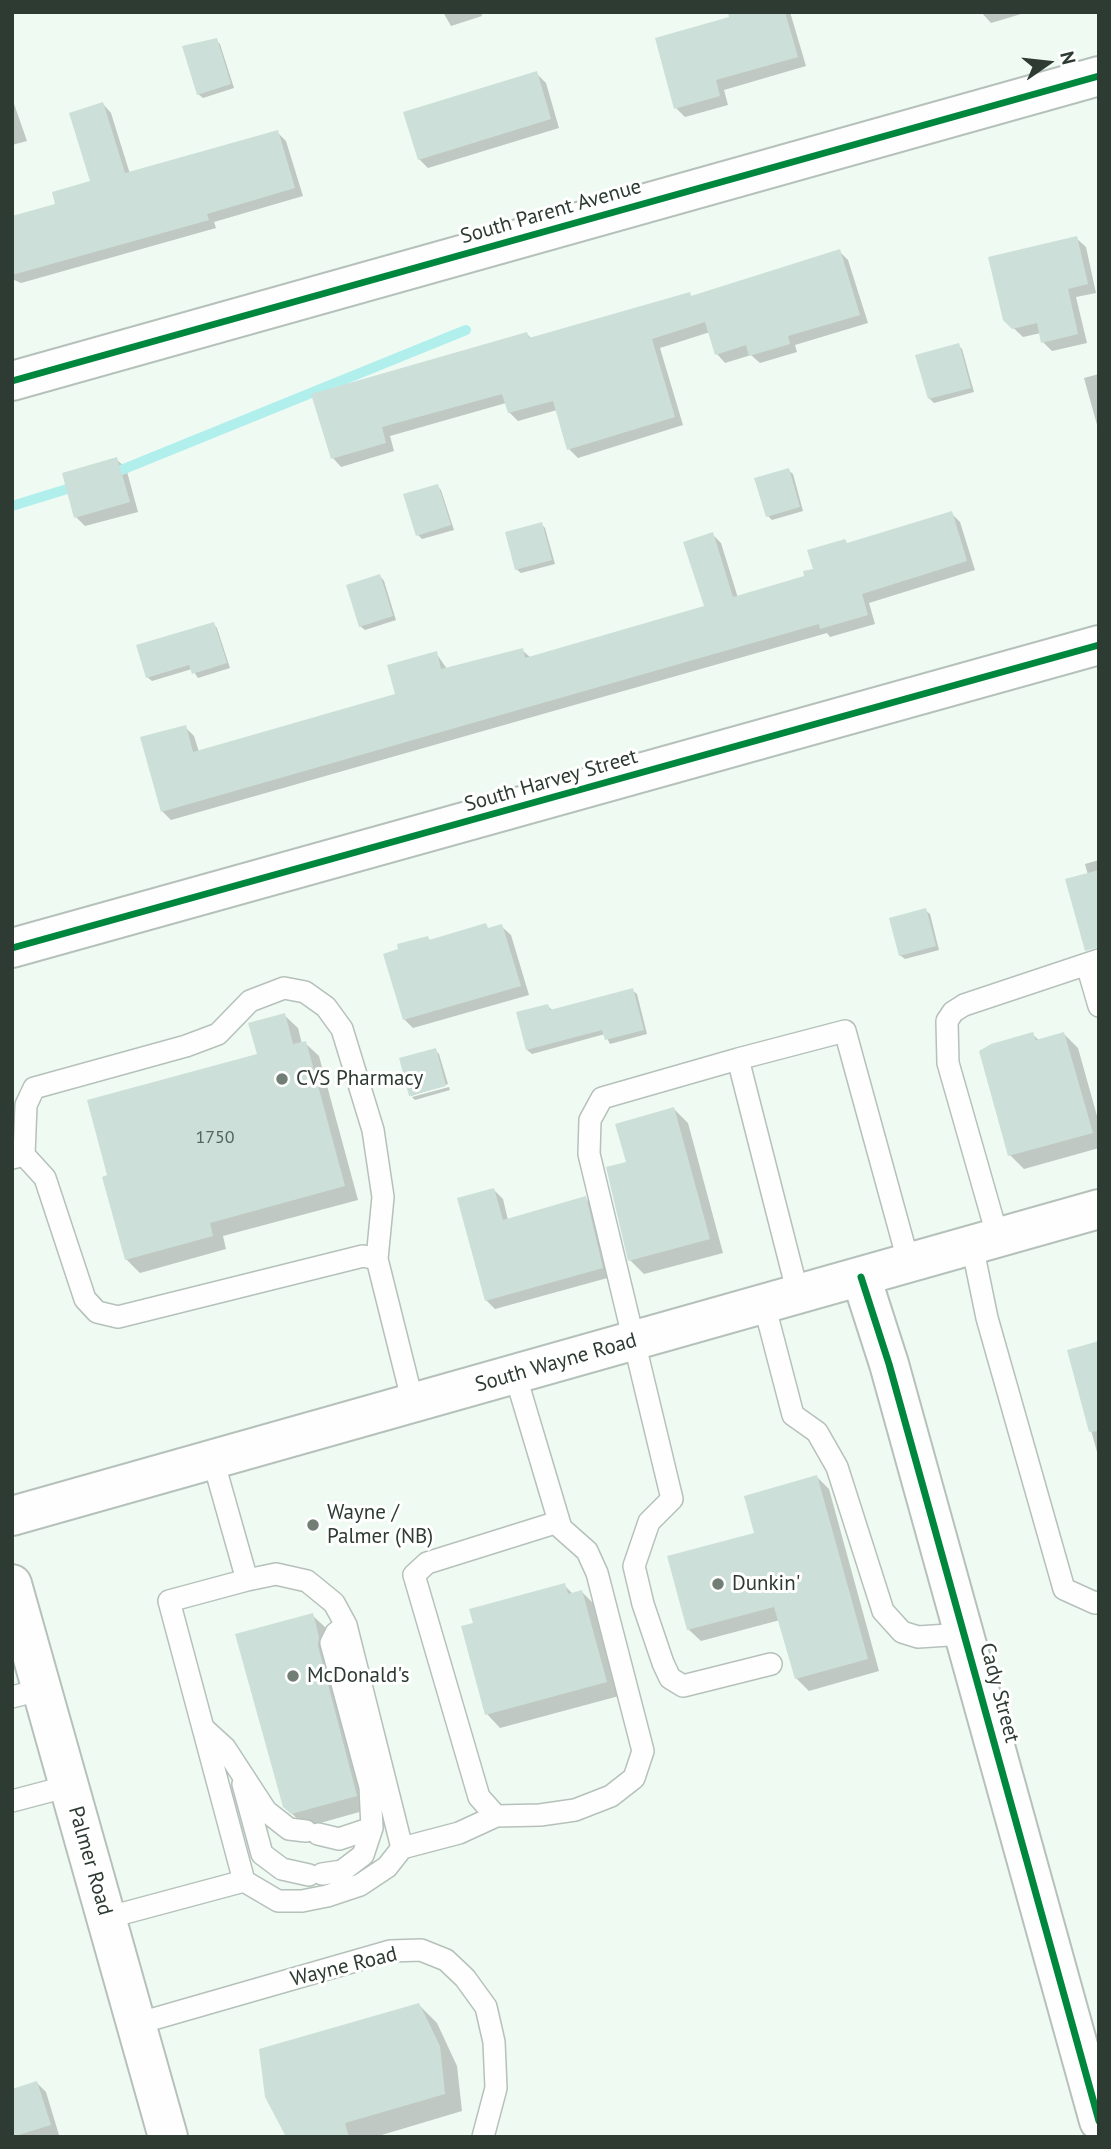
<!DOCTYPE html>
<style>
body{margin:0}
#map{position:relative;width:1111px;height:2149px;overflow:hidden;background:#effaf3;font-family:"PT Sans",sans-serif}
canvas{display:block}
.frame{position:absolute;inset:0;border:14px solid #2d3b33;pointer-events:none}
.north{position:absolute;left:1013px;top:28px;width:70px;height:70px;-webkit-text-stroke:5px #fff;paint-order:stroke;rotate:76deg;font-size:19px;font-weight:700;line-height:28px;text-align:center;color:#2d3b33}
.north::after{content:'';display:block;margin:auto;width:24px;height:32px;background:#2d3b33;clip-path:polygon(50% 0,100% 100%,50% 72%,0 100%)}
</style>
<div id="map">
<canvas width="1111" height="2149"></canvas>
<div class="frame"></div>
<div class="north">N</div>
</div>
<script>
const context = document.querySelector('canvas').getContext('2d');
context.lineJoin = 'round';
function paint(path, color) {
  context.fillStyle = color;
  context.fill(path, 'evenodd');
}
function shape(rows) {
  const path = new Path2D();
  for (const r of rows) {
    path.moveTo(r[0], r[1]);
    for (let i = 2; i < r.length; i += 2) path.lineTo(r[i], r[i + 1]);
  }
  return path;
}
function stroke(path, color, width, dash) {
  context.strokeStyle = color;
  context.lineWidth = width;
  context.lineCap = dash ? 'butt' : 'round';
  context.setLineDash(dash || []);
  context.stroke(path);
}
function label(font, color, halo, rows, align = 'center') {
  context.font = font + ' "PT Sans",sans-serif';
  context.lineWidth = 6;
  context.setLineDash([]);
  context.textBaseline = 'middle';
  context.strokeStyle = halo;
  context.fillStyle = color;
  for (const [text, x, y, turn = 0] of rows) {
    context.save();
    context.translate(x, y);
    context.rotate((+turn || 0) * Math.PI / 180);
    context.textAlign = isNaN(turn) ? turn : align;
    if (halo) context.strokeText(text, 0, 0);
    context.fillText(text, 0, 0);
    context.restore();
  }
}
paint(shape([
 [443,12,481,12,482,16,451,26],
 [730,12,790,12,806,66,724,90,728,105,685,117,676,108,731,18],
 [981,12,1028,12,991,23],
 [216,40,220,44,234,88,203,98,198,94],
 [536,73,546,83,559,128,428,168,419,159],
 [12,98,27,141,12,145],
 [103,104,111,113,130,174,277,132,286,141,303,196,214,222,216,228,21,283,12,279,12,218,57,205,92,182],
 [1076,238,1086,247,1096,293,1076,297,1087,343,1052,351,1043,342,1041,333,1023,337,1004,319],
 [839,251,848,260,868,323,795,345,797,352,760,363,751,355,725,363,717,354,710,332,660,348,683,425,578,458,569,449,557,410,518,421,509,412,506,403,390,436,394,451,341,467,333,458,527,334,532,339,689,294,693,297],
 [958,345,962,349,974,392,934,403,929,398],
 [1099,374,1099,432,1084,378],
 [116,459,126,468,138,512,85,526,76,517],
 [788,470,793,474,803,511,772,520,768,516],
 [437,486,441,490,454,530,422,539,418,535],
 [951,513,960,522,975,570,869,603,875,624,830,637,827,633,171,820,162,811,185,727,194,736,199,752,397,695,436,653,447,669,522,650,531,658,706,607,712,534,721,543,738,598,807,577,845,541,849,545],
 [541,524,545,528,555,564,521,573,516,569],
 [380,576,384,581,396,620,365,630,360,626],
 [213,624,217,628,230,668,198,678,192,669,152,681,147,677],
 [1099,860,1099,916,1085,864],
 [925,910,930,914,939,950,905,959,900,955],
 [485,925,489,929,501,926,511,935,529,995,413,1028,404,1019,400,950,428,938,431,941],
 [632,990,637,994,647,1034,610,1044,605,1034,532,1054,527,1050,548,1006,552,1010],
 [284,1015,298,1028,302,1044,305,1043,319,1056,358,1200,223,1236,226,1249,140,1273,126,1259],
 [1032,1034,1040,1041,1064,1034,1078,1048,1099,1123,1099,1148,1024,1169,1010,1155],
 [435,1050,439,1054,448,1084,411,1096,401,1060],
 [449,1087,450,1090,415,1100,412,1097],
 [674,1109,688,1123,723,1253,644,1274,630,1260],
 [494,1190,503,1199,508,1220,585,1198,594,1207,611,1277,495,1309,486,1300],
 [1099,1343,1099,1459,1069,1351],
 [817,1477,829,1489,879,1671,809,1691,796,1678,780,1620,701,1641,688,1629,756,1535],
 [564,1585,573,1594,582,1592,595,1605,619,1696,500,1728,487,1714],
 [312,1615,326,1628,370,1809,306,1827,284,1806],
 [419,2005,437,2023,457,2066,462,2111,375,2137,287,2137],
 [37,2083,46,2092,59,2135,12,2137]
]), '#0003');
stroke(shape([
 [109,475,466,330],
 [12,506,80,485]
]), '#b1efed', 10);
paint(shape([
 [728,12,785,12,798,57,716,80,720,96,674,109,655,38,729,17],
 [217,38,231,84,197,95,182,46],
 [537,71,551,119,418,160,403,112],
 [103,102,125,173,278,130,295,188,207,214,209,220,12,275,12,216,55,204,52,192,90,181,69,113],
 [1077,236,1088,284,1068,289,1078,334,1041,343,1037,323,1012,329,1003,320,988,257],
 [840,249,860,315,788,336,790,344,749,356,746,345,715,355,705,322,652,339,675,417,567,450,553,401,508,413,502,394,382,427,386,443,331,459,311,394,527,332,529,338,690,292,691,296],
 [959,343,971,388,928,399,915,355],
 [117,457,130,502,74,518,62,473],
 [789,468,800,507,766,517,754,478],
 [438,484,451,525,416,536,403,494],
 [952,511,967,561,862,594,868,615,820,629,819,624,161,812,140,737,186,725,193,752,395,694,387,665,437,651,441,669,523,648,525,658,704,606,683,542,713,532,733,597,804,576,803,571,813,569,807,550,845,539,847,543],
 [542,522,552,560,515,570,505,532],
 [380,574,393,616,359,627,346,585],
 [214,622,227,663,192,674,189,665,146,678,136,645],
 [1099,870,1099,947,1085,951,1065,879],
 [926,908,936,946,899,956,889,918],
 [486,923,488,928,502,924,521,986,403,1020,383,954,398,949,397,944,428,936,429,940],
 [633,988,644,1030,605,1040,602,1030,526,1050,516,1012,548,1004,550,1010],
 [285,1013,293,1044,306,1041,345,1186,210,1223,213,1236,125,1260,102,1177,107,1175,87,1100,257,1054,248,1023],
 [1033,1032,1036,1040,1064,1032,1093,1133,1008,1156,979,1051,991,1044],
 [436,1048,446,1086,409,1096,399,1058],
 [674,1107,710,1239,628,1261,606,1167,626,1162,615,1124],
 [494,1188,503,1220,586,1196,603,1268,485,1301,457,1198],
 [1099,1341,1099,1431,1089,1432,1067,1350],
 [817,1475,868,1659,795,1679,774,1607,687,1630,667,1556,754,1533,744,1496],
 [565,1583,568,1594,582,1590,607,1682,485,1715,461,1626,473,1623,469,1609],
 [313,1613,319,1637,318,1646,357,1796,291,1814,283,1807,235,1634],
 [419,2003,440,2046,445,2094,345,2123,349,2137,286,2137,265,2097,259,2049],
 [37,2081,51,2125,12,2137,12,2089]
]), '#cce0d9');
const service = shape([
 [1087,965,1099,1006],
 [738,1059,602,1098,590,1120,589,1154,672,1499,649,1522,634,1566,643,1604,663,1663,670,1678,683,1686,771,1664],
 [24,1155,26,1105,34,1088,186,1046,218,1034,250,1001,284,988,305,992,326,1007,342,1029,373,1130,383,1197,377,1259],
 [12,1158,24,1155,45,1178,85,1299,97,1312,118,1317,363,1256,377,1259,413,1403],
 [998,1238,948,1063,947,1021,953,1012,964,1005,1099,960],
 [972,1245,987,1318,1064,1589,1095,1603,1099,1602],
 [798,1294,738,1059,845,1031,909,1264],
 [764,1304,793,1415,817,1432,837,1467,883,1611,902,1632,918,1637,964,1634],
 [515,1374,561,1528,587,1551,597,1573,643,1751,634,1778,611,1796,575,1810,540,1815,496,1816,479,1797,414,1575,427,1563,558,1522],
 [213,1460,247,1580,276,1574,307,1581,334,1603,346,1625,402,1848],
 [12,1697,42,1689],
 [203,1728,225,1748,266,1811,289,1829,306,1831],
 [243,1784,262,1854,282,1869,309,1875],
 [12,1801,69,1786],
 [318,1834,339,1839,372,1828,370,1787,331,1643,336,1633,346,1625],
 [322,1874,342,1871,363,1855,372,1828],
 [244,1881,169,1601,247,1580],
 [106,1918,244,1881,278,1901,302,1901,327,1896,360,1885,387,1867,402,1848,459,1833,496,1816],
 [136,2024,390,1951,421,1950,446,1960,465,1978,486,2007,494,2042,496,2088,483,2137]
]);
const minor = shape([
 [12,381,1099,76],
 [12,948,1099,645],
 [861,1277,889,1364,1099,2121]
]);
const tertiary = shape([
 [12,1584,168,2137]
]);
const secondary = shape([
 [12,1516,1099,1209]
]);
stroke(service, '#b5c1ba', 24);
stroke(minor, '#b5c1ba', 42);
stroke(tertiary, '#b5c1ba', 42);
stroke(secondary, '#b5c1ba', 42);
stroke(service, '#fdfefd', 21);
stroke(minor, '#fdfefd', 38);
stroke(tertiary, '#fdfefd', 38);
stroke(secondary, '#fdfefd', 38);
stroke(shape([
 [12,381,1099,76],
 [12,948,1099,645],
 [861,1277,889,1364,1099,2121]
]), '#00873e', 7);
for (const [x, y, r, color] of [
 [282,1079,7,"#717e76"],
 [313,1525,7,"#717e76"],
 [718,1584,7,"#717e76"],
 [293,1676,7,"#717e76"]
]) {
  const dot = new Path2D();
  dot.arc(x, y, r, 0, 2 * Math.PI);
  context.fillStyle = color;
  context.fill(dot);
  stroke(dot, '#fff', 2.5);
}
label('18px', '#55645c', null, [
 ["1750",215,1138]
]);
label('21px', '#2d3b33', '#fff', [
 ["South Parent Avenue",551,212,-16],
 ["South Harvey Street",551,781,-16],
 ["South Wayne Road",556,1363,-16],
 ["Cady Street",999,1693,75],
 ["Palmer Road",90,1861,74],
 ["Wayne Road",344,1967,-14]
]);
label('21px', '#2d3b33', '#fff', [
 ["CVS Pharmacy",296,1079],
 ["Wayne /",327,1513],
 ["Palmer (NB)",327,1537],
 ["Dunkin'",732,1584],
 ["McDonald's",307,1676]
], 'left');
</script>
